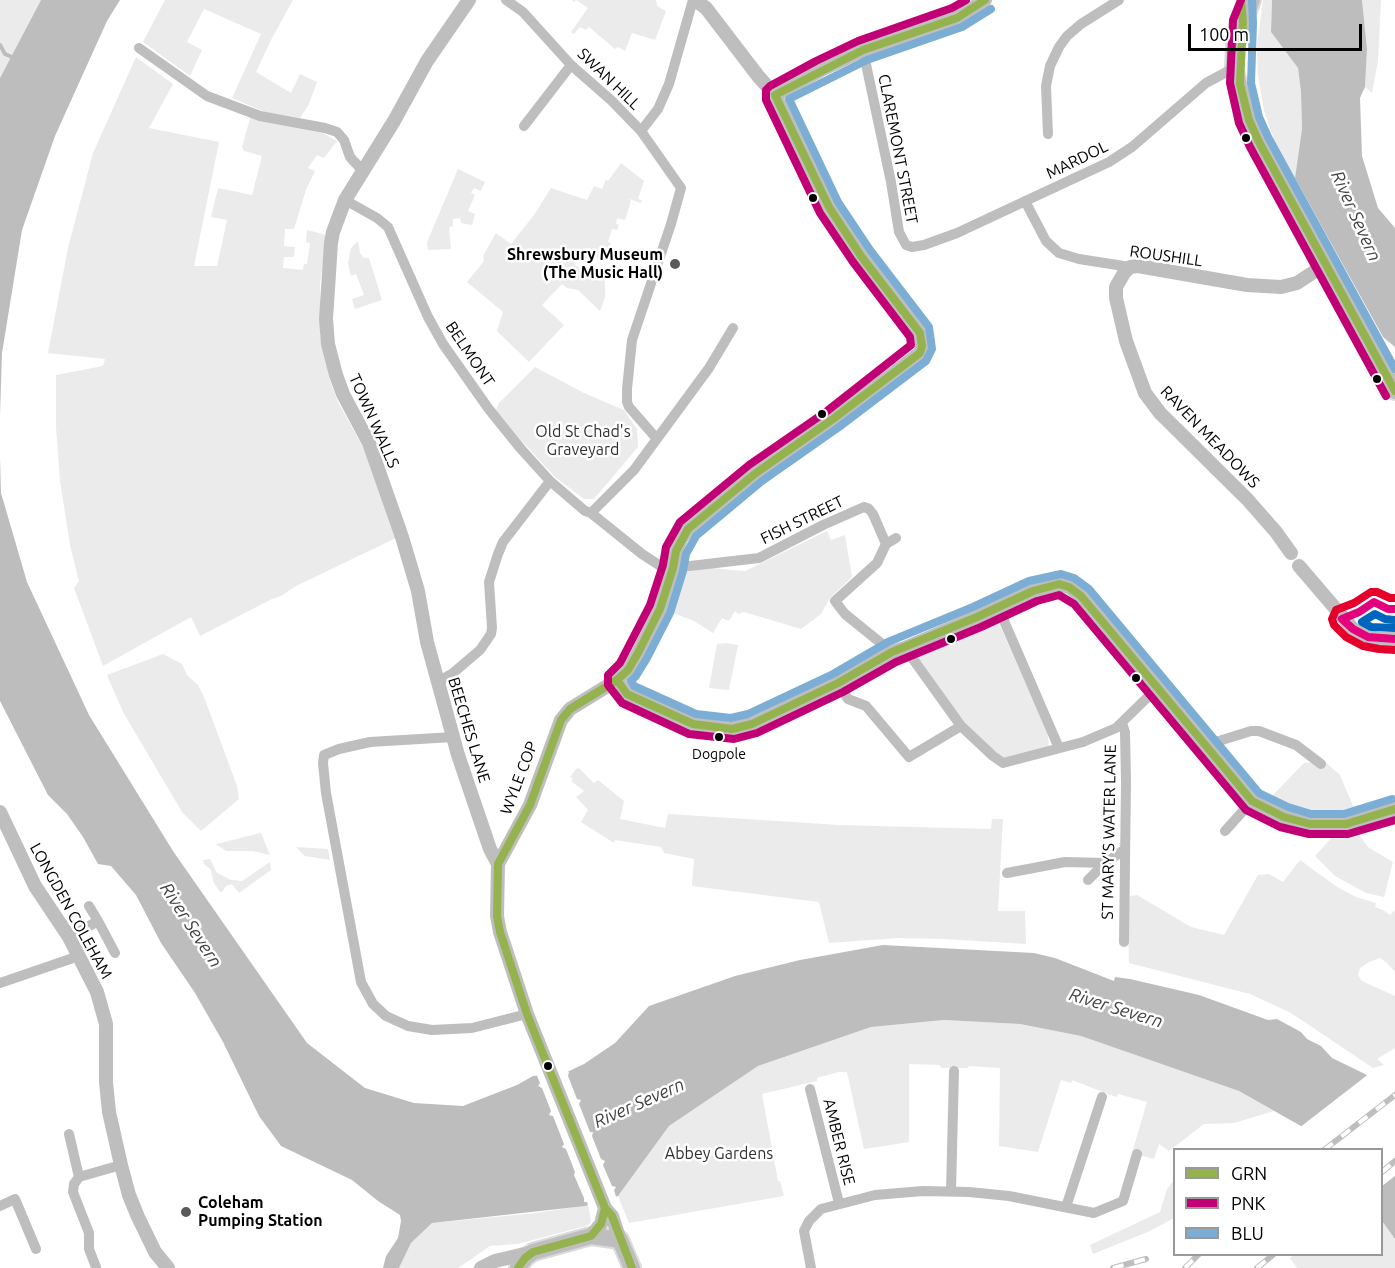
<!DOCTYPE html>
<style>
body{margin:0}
#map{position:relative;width:1395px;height:1268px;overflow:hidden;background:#fff;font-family:Ubuntu,sans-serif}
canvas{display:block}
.legend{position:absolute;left:1173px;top:1148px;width:210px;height:108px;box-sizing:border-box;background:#fff;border:2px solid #999;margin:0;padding:8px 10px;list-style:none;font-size:18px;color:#000}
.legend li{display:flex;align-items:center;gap:12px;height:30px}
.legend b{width:30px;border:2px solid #999}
.scale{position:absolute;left:1188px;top:24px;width:174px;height:27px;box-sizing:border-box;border:3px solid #000;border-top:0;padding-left:8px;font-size:18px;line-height:21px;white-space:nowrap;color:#000;-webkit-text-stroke:4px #fff;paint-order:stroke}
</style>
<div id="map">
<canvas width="1395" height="1268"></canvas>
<ul class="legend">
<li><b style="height:8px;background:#94b34f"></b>GRN</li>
<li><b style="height:8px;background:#c10076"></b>PNK</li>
<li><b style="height:8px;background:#7cadd5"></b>BLU</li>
</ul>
<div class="scale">100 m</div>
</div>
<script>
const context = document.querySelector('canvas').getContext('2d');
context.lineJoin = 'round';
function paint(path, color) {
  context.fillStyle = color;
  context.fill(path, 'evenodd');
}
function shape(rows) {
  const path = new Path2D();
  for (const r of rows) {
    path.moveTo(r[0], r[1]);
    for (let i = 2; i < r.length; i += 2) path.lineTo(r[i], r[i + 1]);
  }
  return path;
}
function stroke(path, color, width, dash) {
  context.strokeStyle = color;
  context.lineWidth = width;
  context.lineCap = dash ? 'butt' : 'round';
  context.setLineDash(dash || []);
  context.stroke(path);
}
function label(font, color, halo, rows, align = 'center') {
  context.font = font + ' Ubuntu,sans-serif';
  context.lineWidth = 5;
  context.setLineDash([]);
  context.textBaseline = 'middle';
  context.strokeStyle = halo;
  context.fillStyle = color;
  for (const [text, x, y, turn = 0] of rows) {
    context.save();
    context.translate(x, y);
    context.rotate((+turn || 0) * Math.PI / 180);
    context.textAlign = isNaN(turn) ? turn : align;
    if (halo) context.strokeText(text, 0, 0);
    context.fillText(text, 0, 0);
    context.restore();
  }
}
paint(shape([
 [0,0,41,0,0,78],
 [165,0,293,0,272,38,256,72,291,93,300,74,317,82,309,104,300,118,265,112,232,98,261,34,204,9,187,42,202,50,190,76,143,42],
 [572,0,656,0,657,6,666,11,655,40,632,33,625,51,618,47,615,49,589,27,586,30,580,27,574,34,571,32,588,8,576,0,574,2],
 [1263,0,1272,0,1271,32,1298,68,1301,92,1302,129,1295,178,1275,142,1264,111,1258,75,1257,45],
 [1362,0,1381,0,1378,61,1372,93,1365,87,1367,49],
 [136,57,173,84,149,128,219,142,194,266,217,266,227,220,211,217,218,188,252,195,262,156,244,151,242,147,251,115,323,133,337,141,324,158,317,155,308,168,315,171,306,190,294,229,285,229,284,246,295,247,294,257,284,257,283,268,303,270,304,264,307,264,310,243,306,242,307,230,327,235,320,283,320,335,330,381,338,402,365,451,396,538,296,586,281,596,272,599,200,636,191,617,103,666,74,588,79,581,70,545,60,481,56,427,56,375,103,366,105,359,48,353,68,248,93,153],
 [621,163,644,181,638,199,642,200,641,203,629,199,631,201,625,220,617,218,616,224,619,225,617,230,612,229,608,242,611,243,609,248,604,247,601,254,604,256,603,260,581,251,575,265,605,281,605,297,601,309,600,311,578,290,567,288,562,284,542,305,564,325,529,362,497,331,503,312,467,282,484,261,483,256,496,233,511,244,534,215,551,188,587,200,594,186,602,189,606,180,608,181],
 [458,169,485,182,481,191,474,188,471,193,475,195,468,211,475,214,472,225,461,223,460,218,453,219,453,226,449,227,451,249,428,250,427,242],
 [358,241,360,253,364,258,369,258,382,300,355,309,352,299,364,295,356,274,351,276,348,263,351,248],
 [535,367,584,393,624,410,637,429,638,447,594,499,584,499,555,477,519,438,496,410,499,403],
 [827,531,831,540,845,535,852,577,830,598,821,614,801,629,744,612,738,614,735,611,729,621,722,618,713,633,694,621,668,611,680,573,711,568,745,571],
 [997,619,1048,734,1049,751,1003,761,951,710,915,653],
 [726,643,738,645,729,690,709,688,717,644],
 [163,654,182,664,187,675,198,685,204,697,237,786,239,799,201,831,182,812,123,712,107,675],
 [1324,761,1340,775,1353,806,1361,805,1369,801,1375,806,1345,813,1325,814,1294,808,1272,796,1304,763],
 [579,768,594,783,598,780,624,801,620,819,665,828,668,814,839,825,991,829,992,819,1003,819,998,911,1025,911,1026,944,944,939,898,938,829,943,819,902,692,886,694,859,664,853,661,847,615,840,614,843,581,822,588,810,576,797,584,791,571,781,573,779,570,777,576,769],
 [1356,831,1368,847,1393,862,1384,897,1366,893,1335,876,1315,856,1334,835],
 [261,833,270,855,253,851,226,851,216,844],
 [296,847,328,849,330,860,305,856],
 [210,859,217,873,231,880,242,881,270,862,271,870,239,893,232,884,226,886,222,892,219,891,213,881,211,870,204,864,203,860],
 [1300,860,1337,887,1356,897,1376,903,1375,907,1383,910,1390,915,1395,910,1395,972,1386,962,1380,958,1369,962,1360,968,1358,975,1362,981,1395,996,1395,1048,1377,1059,1384,1065,1373,1068,1291,1013,1250,994,1129,963,1127,897,1137,895,1191,927,1224,935,1258,875,1269,874,1283,882],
 [944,1020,1020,1024,1081,1036,1239,1091,1274,1111,1234,1123,1204,1124,1169,1151,1159,1144,1154,1159,1132,1153,1147,1102,1118,1094,1116,1097,1072,1080,1071,1083,1061,1080,1038,1152,999,1146,1000,1068,969,1066,968,1068,941,1068,940,1065,909,1064,909,1142,864,1149,847,1072,838,1072,817,1078,817,1081,762,1094,778,1181,780,1181,784,1196,629,1223,618,1196,669,1126,758,1066,871,1027],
 [1174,1180,1174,1218,1150,1231,1093,1254,1090,1245,1160,1212,1167,1189],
 [588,1205,591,1220,590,1224,586,1226,518,1244,490,1246,458,1268,399,1268,411,1243,432,1223,536,1213],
 [1382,1221,1395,1239,1395,1268,1297,1268,1290,1258,1295,1254,1382,1254]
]), '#ebebeb');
paint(shape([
 [41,0,120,0,107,21,55,136,22,230,2,353,0,416,0,78],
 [1272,0,1362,0,1367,49,1365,87,1360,98,1362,156,1378,208,1395,228,1395,347,1383,337,1295,178,1302,129,1301,92,1298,68,1271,32],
 [0,458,1,493,27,582,89,715,173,851,307,1043,365,1088,414,1103,463,1106,517,1085,533,1076,567,1072,584,1064,615,1043,649,1006,735,976,800,960,883,945,1034,953,1055,958,1114,981,1115,977,1130,979,1199,995,1268,1020,1277,1019,1301,1032,1307,1039,1321,1046,1332,1058,1365,1074,1395,1099,1395,1239,1382,1221,1382,1150,1315,1134,1239,1091,1081,1036,1020,1024,944,1020,871,1027,758,1066,669,1126,618,1196,585,1206,432,1223,411,1243,399,1268,383,1268,386,1256,398,1238,401,1221,400,1215,378,1201,352,1180,281,1146,259,1116,223,1042,195,993,161,943,136,895,111,866,98,864,83,837,67,814,48,795,0,701]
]), '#bdbdbd');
paint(shape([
 [565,1070,569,1072,568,1076,577,1099,581,1100,579,1104,590,1132,593,1132,592,1136,601,1159,605,1161,603,1165,612,1186,616,1187,614,1190,617,1200,589,1208,587,1202,584,1202,584,1198,574,1175,575,1172,566,1149,562,1147,564,1144,553,1116,549,1115,551,1111,542,1088,538,1086,540,1083,536,1073],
 [1370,1073,1395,1095,1395,1176,1382,1186,1382,1150,1324,1150,1313,1136,1299,1128]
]), '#fff');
stroke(shape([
 [0,45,5,54,14,58]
]), '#bdbdbd', 4);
const primary = shape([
 [1252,0,1235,45,1234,68,1249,120,1259,142,1395,391],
 [518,1268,525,1258,533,1252,591,1236,620,1240,632,1268]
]);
stroke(primary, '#dbdbdb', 20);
stroke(shape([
 [506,0,523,12,571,65,612,101,641,131,681,188,671,224,632,340,627,389,627,402,629,407,657,439],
 [139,48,207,96,260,116,325,128,337,132,344,140,350,157,362,170],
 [863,50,891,182,899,232,906,245,912,247,924,245,957,233,1109,162,1132,147,1206,83,1234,68],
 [524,126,571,65],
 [641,131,658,109,669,84,693,0],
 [1048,134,1046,86,1050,66,1059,47,1067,36,1081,24,1119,0],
 [345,200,377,218,388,227,428,317,443,344,488,408,521,449,550,481,585,511,591,513,642,554,662,567,672,570],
 [1025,201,1046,241,1059,253,1079,259,1130,267],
 [591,513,634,470,709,368,733,328],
 [673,568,759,558,823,525,864,507,869,509,873,514,886,544],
 [998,607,1059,748],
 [905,648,961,726,993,756,1003,763,1083,742,1116,728,1157,688],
 [892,652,845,614,835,601,877,563,886,544,896,538],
 [438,682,453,673,480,650,491,634,492,628,489,582,498,554,503,542,550,481],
 [838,683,848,699,866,706,909,757,961,726],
 [1122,723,1125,732,1126,782,1124,942],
 [453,737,370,742,339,749,324,755,323,763,326,793,361,982,373,1004,386,1016,408,1026,432,1030,472,1028,527,1014],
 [1206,745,1251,731,1259,731,1296,745,1321,764],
 [1225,831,1252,801],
 [1007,873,1065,862,1105,863],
 [1088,880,1105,863,1124,850],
 [89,906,98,921],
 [69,937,98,921,115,953],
 [0,983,79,956],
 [810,1089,839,1203],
 [69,1134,79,1177],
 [951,1191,954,1071],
 [0,1206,15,1199,36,1249],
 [1066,1207,1102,1097],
 [96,1267,89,1249,89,1233,73,1192,74,1184,79,1177,121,1165],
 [811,1268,804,1231,809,1221,821,1209,875,1195,923,1191,969,1192,1009,1196,1094,1213,1123,1201,1137,1154]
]), '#bebebe', 10);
stroke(shape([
 [469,0,427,61,394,121,345,200,333,232,331,243,326,319,328,344,336,375,343,394,369,443,402,537,418,591,427,642,458,755,490,849,498,864],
 [775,95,821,70,863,50,957,18,985,0],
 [1291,553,1276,532,1247,499,1160,413,1145,393,1126,341,1116,298,1116,287,1124,273,1130,267,1138,266,1247,285,1281,287,1297,283,1326,264],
 [1299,566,1353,629,1368,637,1380,639,1395,639],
 [617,680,627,694,693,724,732,729,752,724,838,683,892,652,905,648,977,617,1033,591,1059,584,1069,587,1081,596,1252,801,1284,817,1310,824,1346,824,1395,809],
 [0,812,35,886,69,937,97,992,106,1024,106,1082,109,1112,121,1165,129,1195,138,1217,155,1252,168,1268],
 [591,1236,601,1224,605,1208],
 [620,1240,612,1216,605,1208,527,1014,500,932,497,916,498,864,530,805,561,720,570,709,617,680,628,670,638,653,660,609,673,568,676,551,681,539,688,529,756,473,833,419,920,353,922,346,920,333,861,256,829,207,775,95,758,76,706,8,695,0],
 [481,1268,495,1261,533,1252]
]), '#bebebe', 14);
stroke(primary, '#bebebe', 16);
const rail = shape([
 [1324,1150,1395,1095],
 [1382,1172,1395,1161],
 [1113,1268,1146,1259],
 [1185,1268,1199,1254],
 [1257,1268,1274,1254]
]);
stroke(rail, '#bebebe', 6);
stroke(rail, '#fff', 4, [11]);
stroke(shape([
 [1241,0,1243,22,1240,84,1249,120,1259,142,1395,391],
 [617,680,627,694,693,724,732,729,752,724,838,683,892,652,977,617,1033,591,1059,584,1069,587,1081,596,1252,801,1284,817,1310,824,1346,824,1395,809],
 [518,1268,525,1258,533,1252,591,1236,601,1224,605,1208],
 [632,1268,612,1216,605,1208,527,1014,500,932,497,916,498,864,530,805,561,720,570,709,617,680,628,670,638,653,660,609,673,568,676,551,688,529,756,473,833,419,920,353,922,346,920,333,861,256,829,207,775,95,863,50,957,18,985,0]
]), '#94b34f', 8);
stroke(shape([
 [966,0,952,8,858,41,816,61,770,86,766,90,766,100,820,213,853,262,910,337,911,345,827,411,749,465,680,522,666,547,663,565,650,605,620,663,608,675,608,685,622,703,689,734,734,739,757,733,843,692,896,662,981,627,1037,601,1059,595,1074,604,1246,810,1280,827,1309,834,1348,834,1395,820],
 [1241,0,1233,20,1230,83,1239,123,1250,147,1386,396]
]), '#c10076', 8);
stroke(shape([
 [1252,0,1253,23,1251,83,1259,117,1268,137,1395,369],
 [991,9,962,27,867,60,789,99,838,202,870,250,929,327,932,349,926,361,839,427,762,481,696,536,686,554,683,571,670,613,647,658,636,676,631,681,634,686,696,714,731,718,748,714,833,674,888,642,973,607,1029,581,1061,574,1074,578,1089,589,1259,793,1288,807,1311,814,1344,814,1392,799]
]), '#7cadd5', 8);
stroke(shape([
 [1395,609,1388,609,1374,602,1359,612,1342,619,1353,629,1368,637,1395,639]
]), '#e5007d', 8);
stroke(shape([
 [1395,598,1390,598,1377,592,1371,592,1354,603,1336,610,1332,619,1334,625,1346,637,1363,646,1379,649,1395,650]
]), '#e4002b', 8);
stroke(shape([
 [1395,620,1385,619,1375,614,1362,622,1371,627,1395,628]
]), '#0065bd', 8);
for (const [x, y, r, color] of [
 [1246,138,5,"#000"],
 [813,198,5,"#000"],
 [675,264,6,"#595959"],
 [1377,379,5,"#000"],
 [822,414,5,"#000"],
 [951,639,5,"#000"],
 [1136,678,5,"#000"],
 [719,737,5,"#000"],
 [548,1066,5,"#000"],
 [186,1212,6,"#595959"]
]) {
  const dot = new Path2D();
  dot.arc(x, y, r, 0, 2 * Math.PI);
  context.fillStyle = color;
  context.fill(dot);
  stroke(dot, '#fff', 2);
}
label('14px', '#000', '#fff', [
 ["Dogpole",719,754]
]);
label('16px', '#000', '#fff', [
 ["SWAN HILL",609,79,44],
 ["CLAREMONT STREET",898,149,79],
 ["MARDOL",1077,160,-26],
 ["ROUSHILL",1166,256,8],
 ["BELMONT",470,354,56],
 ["TOWN WALLS",374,421,66],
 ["RAVEN MEADOWS",1210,437,46],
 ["FISH STREET",802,520,-26],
 ["BEECHES LANE",469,730,73],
 ["WYLE COP",519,778,-69],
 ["ST MARY'S WATER LANE",1109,832,-89],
 ["LONGDEN COLEHAM",71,911,61],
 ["AMBER RISE",839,1142,76]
]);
label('bold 16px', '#000', '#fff', [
 ["Shrewsbury Museum",663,255],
 ["(The Music Hall)",663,273],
 ["Coleham",198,1203,"left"],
 ["Pumping Station",198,1221,"left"]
], 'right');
label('16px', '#313131', '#fff', [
 ["Old St Chad's",583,432],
 ["Graveyard",583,450],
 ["Abbey Gardens",719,1154]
]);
label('italic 18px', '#424242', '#fff', [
 ["River Severn",1356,216,66],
 ["River Severn",191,925,57],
 ["River Severn",1116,1008,17],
 ["River Severn",639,1103,-24]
]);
</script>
